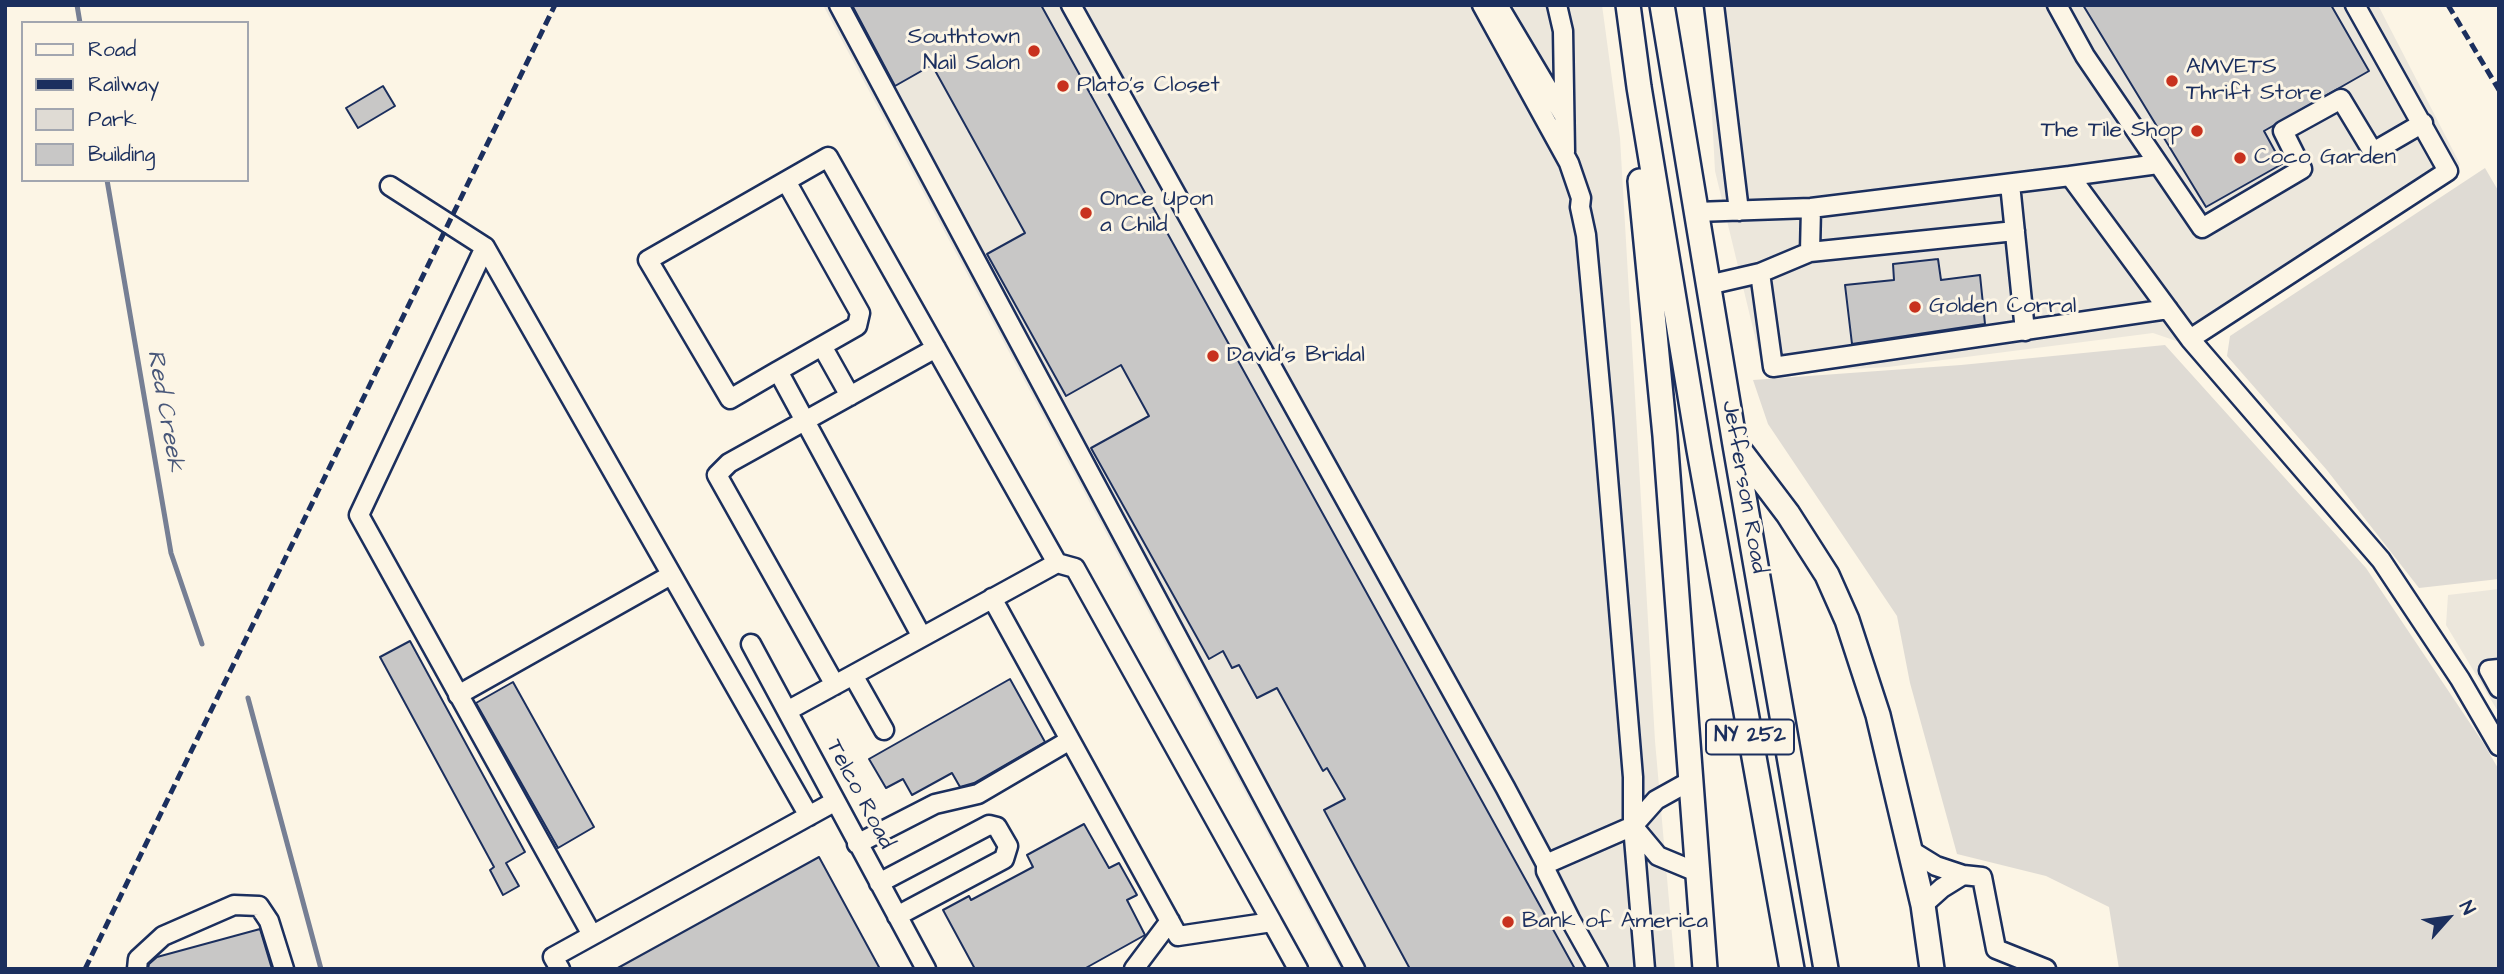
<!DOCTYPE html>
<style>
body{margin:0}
#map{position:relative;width:2504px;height:974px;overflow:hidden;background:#fcf5e5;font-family:"Architects Daughter",sans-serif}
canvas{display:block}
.frame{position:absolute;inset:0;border:7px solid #1b2f5e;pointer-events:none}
.legend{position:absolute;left:21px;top:21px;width:228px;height:161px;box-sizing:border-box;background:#fcf5e5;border:2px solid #a2a6af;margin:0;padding:9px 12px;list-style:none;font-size:21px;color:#1b2f5e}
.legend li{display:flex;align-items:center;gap:14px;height:35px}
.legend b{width:35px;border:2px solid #a2a6af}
.north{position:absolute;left:2413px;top:883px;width:70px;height:70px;-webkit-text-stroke:5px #fcf5e5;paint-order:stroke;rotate:62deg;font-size:19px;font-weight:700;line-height:28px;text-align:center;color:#1b2f5e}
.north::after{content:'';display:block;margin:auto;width:24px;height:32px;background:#1b2f5e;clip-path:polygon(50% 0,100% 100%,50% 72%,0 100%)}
</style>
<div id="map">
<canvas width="2504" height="974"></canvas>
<div class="frame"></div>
<ul class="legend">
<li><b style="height:9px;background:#fcf5e5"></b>Road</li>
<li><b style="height:9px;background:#1b2f5e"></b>Railway</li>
<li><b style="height:19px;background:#dfdbd4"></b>Park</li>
<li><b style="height:19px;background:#c8c7c6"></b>Building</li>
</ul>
<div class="north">N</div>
</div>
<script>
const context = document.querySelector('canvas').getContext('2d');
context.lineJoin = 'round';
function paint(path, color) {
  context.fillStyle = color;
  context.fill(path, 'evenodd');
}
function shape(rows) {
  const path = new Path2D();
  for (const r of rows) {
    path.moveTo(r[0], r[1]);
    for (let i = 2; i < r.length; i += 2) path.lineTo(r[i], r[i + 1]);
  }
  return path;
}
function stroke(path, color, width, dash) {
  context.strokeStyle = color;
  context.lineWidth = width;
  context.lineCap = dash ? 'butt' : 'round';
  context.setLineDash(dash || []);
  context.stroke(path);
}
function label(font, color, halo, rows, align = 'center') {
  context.font = font + ' "Architects Daughter",sans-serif';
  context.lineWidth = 6;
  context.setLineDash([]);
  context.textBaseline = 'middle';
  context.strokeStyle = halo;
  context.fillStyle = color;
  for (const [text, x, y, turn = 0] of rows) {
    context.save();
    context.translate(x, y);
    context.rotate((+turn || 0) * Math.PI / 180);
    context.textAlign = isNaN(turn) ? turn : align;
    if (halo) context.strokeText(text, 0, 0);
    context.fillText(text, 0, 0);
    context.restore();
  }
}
paint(shape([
 [823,5,1602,5,1620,138,1655,741,1675,969,1340,969],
 [1702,5,2378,5,2460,164,2455,178,2185,344,2153,333,1888,367,1764,374,1715,171,1708,39],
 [2499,589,2499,713,2446,625,2448,595]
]), '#ece7dc');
paint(shape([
 [2485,168,2499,192,2499,579,2419,588,2326,469,2227,356,2230,336],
 [2165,345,2366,568,2484,744,2499,770,2499,969,2119,969,2109,907,2046,876,1957,854,1910,683,1897,616,1768,424,1753,380,1961,365]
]), '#dfdbd4');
stroke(shape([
 [77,5,80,23],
 [107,180,171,553,202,644],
 [248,698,321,969]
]), '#767f94', 5);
const building = shape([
 [852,5,1041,5,1575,969,1410,969,1324,810,1345,799,1327,768,1323,771,1277,688,1257,698,1239,665,1232,668,1223,651,1209,659,1091,448,1149,416,1121,365,1066,396,987,254,1025,233,932,65,895,86,852,5],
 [2083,5,2331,5,2369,71,2264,131,2282,164,2206,207,2083,5],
 [383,86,395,106,358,128,346,108,383,86],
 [1938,259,1941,280,1980,275,1985,324,1852,344,1845,285,1894,280,1893,264,1938,259],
 [410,641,525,852,506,863,519,886,503,895,490,870,494,867,380,657,410,641],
 [1010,679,1045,742,974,783,960,787,952,773,912,795,903,779,886,788,869,759,1010,679],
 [513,682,594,827,558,848,476,703,513,682],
 [1084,824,1109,868,1119,863,1137,895,1127,900,1145,935,1084,969,975,969,943,910,969,896,971,900,1033,867,1027,855,1084,824],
 [819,857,880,969,616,969,819,857],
 [260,929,272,969,148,969,149,964,157,957,260,929]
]);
paint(building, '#c8c7c6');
stroke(building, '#1b2f5e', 2);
const minor = shape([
 [839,5,1355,969],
 [1071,5,1505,787,1546,864,1546,871,1570,919,1598,969],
 [1482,5,1569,163,1581,198,1580,207,1586,235,1603,418,1633,777,1633,826,1645,969],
 [1498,5,1564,116],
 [1557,5,1563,31,1565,152],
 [1714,5,1739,211],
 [2057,5,2085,56,2202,228,2302,169,2283,131,2341,99,2373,152,2423,123],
 [2070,176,2158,164],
 [2010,184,2025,331],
 [390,186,485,247],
 [1811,208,1810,252,2015,231],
 [1696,212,1811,208,2070,176,2190,339,2381,560,2460,679,2499,746],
 [1760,273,1810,252],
 [1708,285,1760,273,1773,367,2168,309],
 [2190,339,2448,171,2355,5],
 [822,346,850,396],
 [778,371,857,326,860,313,786,181],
 [1057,563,1075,568,1272,922],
 [992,598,1178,936,1272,922,1298,969],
 [751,644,926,969],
 [2499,669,2489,670,2499,688],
 [853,675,884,730],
 [835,685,717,475,729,463,936,348],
 [458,695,671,575],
 [787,711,853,675,1057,563,828,157,648,260,730,399,778,371,922,637],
 [1633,826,1658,856,1699,873],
 [857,844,935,804,978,794,1070,740],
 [1910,850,1936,866,1963,875,1982,877,1996,949,2046,969],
 [1546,864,1633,826,1656,800,1692,780],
 [879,883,989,825,997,827,1008,846,1004,859,897,916],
 [1923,905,1942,888,1963,875],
 [592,935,359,515,485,247,809,816],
 [137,969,138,959,163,936,234,905,259,906,269,921,284,969],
 [560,969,553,957,834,802],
 [1134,969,1170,921]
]);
const major = shape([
 [1628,5,1639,87,1699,450,1792,969],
 [1662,5,1735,445,1826,969],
 [1640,181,1665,436,1705,969],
 [1738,448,1788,514,1827,575,1847,620,1878,715,1923,905,1932,969]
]);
stroke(minor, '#1b2f5e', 23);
stroke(major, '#1b2f5e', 28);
stroke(minor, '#fcf5e5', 18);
stroke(major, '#fcf5e5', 23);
stroke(shape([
 [2448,5,2499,90],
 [85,969,555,5]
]), '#1b2f5e', 5, [10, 5]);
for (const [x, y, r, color] of [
 [1034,51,7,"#c8321e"],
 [2172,81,7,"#c8321e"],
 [1063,86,7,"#c8321e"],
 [2197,131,7,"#c8321e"],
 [2240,158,7,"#c8321e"],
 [1086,213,7,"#c8321e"],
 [1915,307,7,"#c8321e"],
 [1213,356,7,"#c8321e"],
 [1508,922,7,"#c8321e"]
]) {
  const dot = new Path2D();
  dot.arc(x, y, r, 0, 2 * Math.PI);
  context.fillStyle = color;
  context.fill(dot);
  stroke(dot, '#fcf5e5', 2.5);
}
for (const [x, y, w] of [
 [1750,737,88]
]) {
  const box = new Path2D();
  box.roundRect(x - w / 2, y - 17.5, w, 35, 5);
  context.fillStyle = '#fcf5e5';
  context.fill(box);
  stroke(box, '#1b2f5e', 2);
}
label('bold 21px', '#1b2f5e', null, [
 ["NY 252",1750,737]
]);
label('23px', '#1b2f5e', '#fcf5e5', [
 ["Southtown",1020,38,"right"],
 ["Nail Salon",1020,64,"right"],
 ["AMVETS",2186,68],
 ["Thrift Store",2186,94],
 ["Plato's Closet",1077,86],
 ["The Tile Shop",2183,131,"right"],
 ["Coco Garden",2254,158],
 ["Once Upon",1100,200],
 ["a Child",1100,226],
 ["Golden Corral",1929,307],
 ["David's Bridal",1227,356],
 ["Bank of America",1522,922]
], 'left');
label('23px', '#1b2f5e', '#fcf5e5', [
 ["Jefferson Road",1743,487,80],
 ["Telco Road",859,795,62]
]);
label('italic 24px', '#485779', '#fcf5e5', [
 ["Red Creek",164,411,80]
]);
</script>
